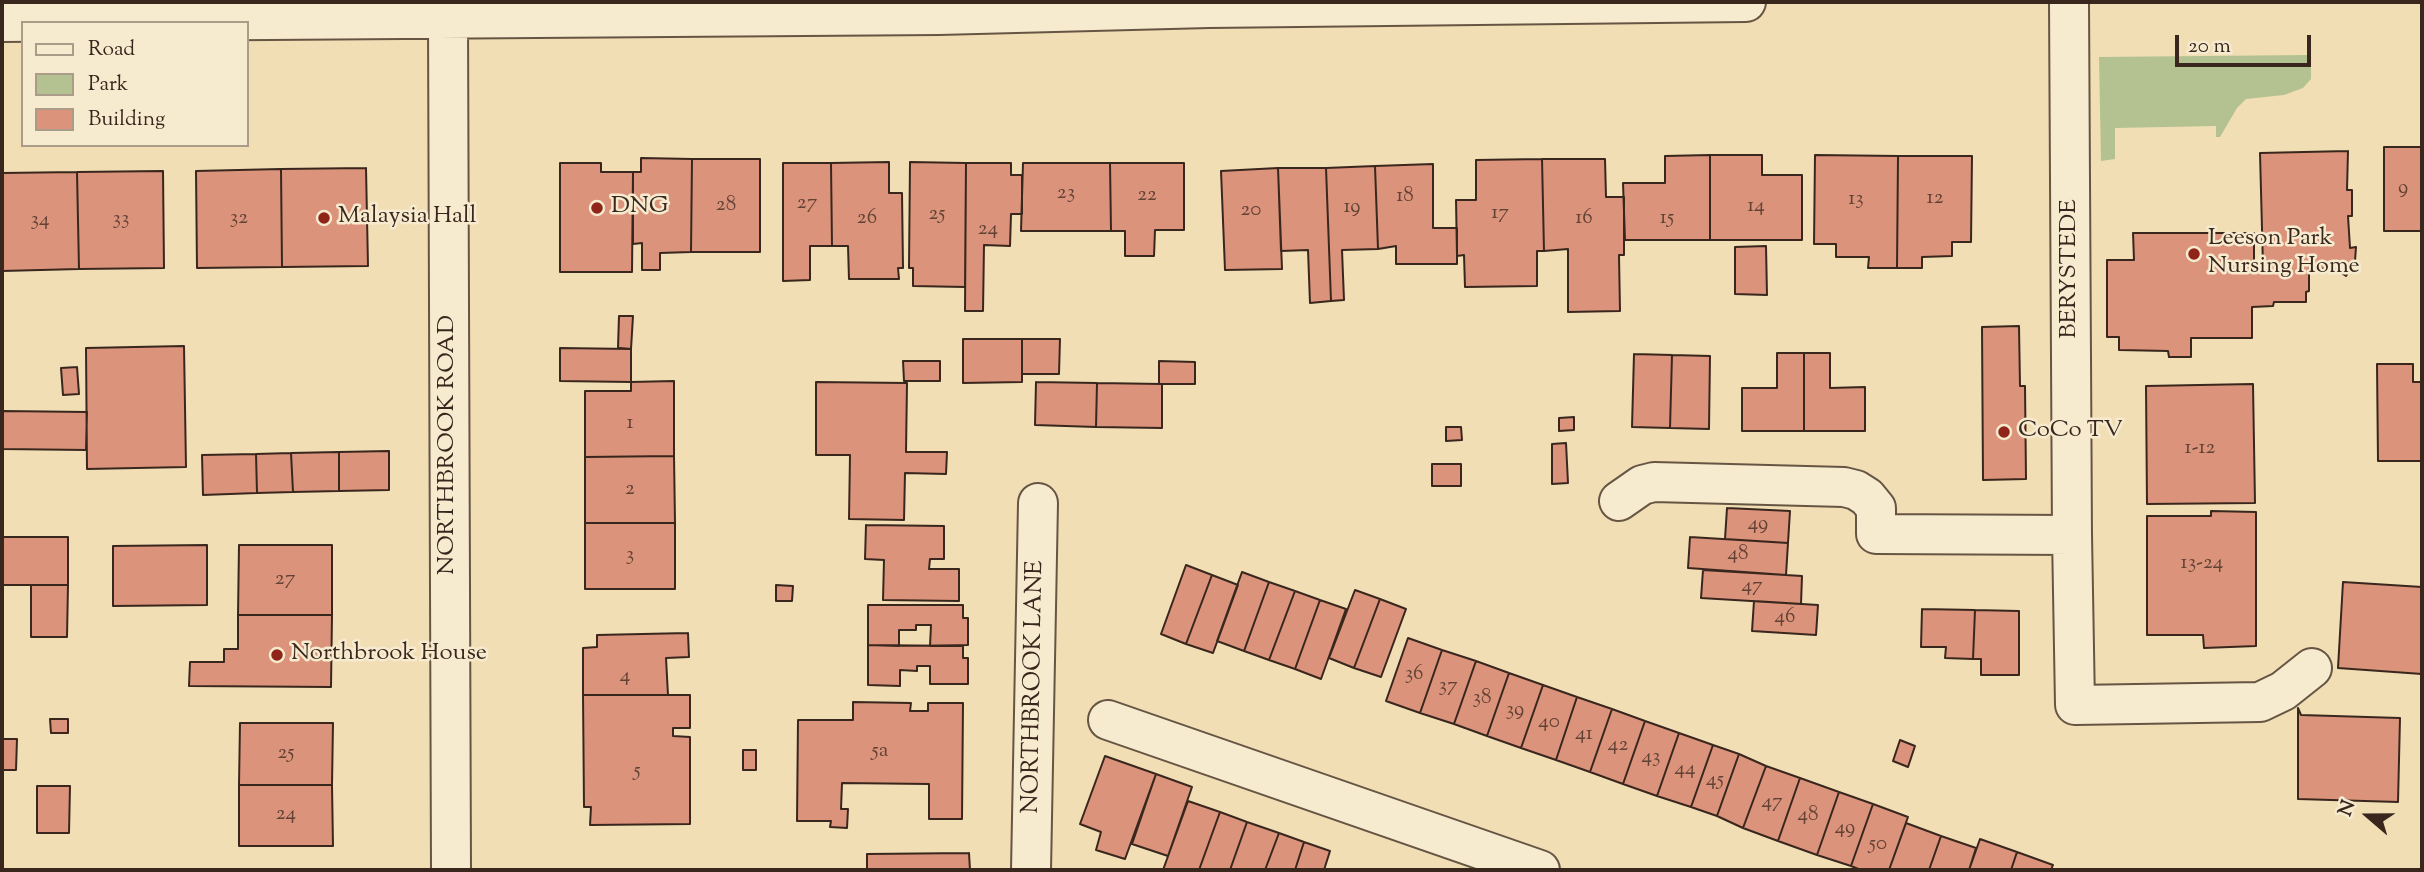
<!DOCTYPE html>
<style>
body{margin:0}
#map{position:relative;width:2424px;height:872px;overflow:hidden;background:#f1deb5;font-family:"Sorts Mill Goudy",serif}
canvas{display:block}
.frame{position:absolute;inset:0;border:4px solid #39271e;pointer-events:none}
.legend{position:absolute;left:21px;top:21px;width:228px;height:126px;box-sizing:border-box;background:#f6eacf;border:2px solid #aa9c88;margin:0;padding:9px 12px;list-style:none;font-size:21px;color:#39271e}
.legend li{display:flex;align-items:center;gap:14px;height:35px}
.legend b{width:35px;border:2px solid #aa9c88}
.north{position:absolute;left:2333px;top:781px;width:70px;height:70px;-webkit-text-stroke:5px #f6eacf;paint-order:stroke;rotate:290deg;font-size:19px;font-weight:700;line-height:28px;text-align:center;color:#39271e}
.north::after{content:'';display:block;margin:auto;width:24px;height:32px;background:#39271e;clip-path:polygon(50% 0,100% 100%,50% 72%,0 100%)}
.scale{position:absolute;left:2175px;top:35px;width:136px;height:32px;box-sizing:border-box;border:4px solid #39271e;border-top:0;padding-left:9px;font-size:21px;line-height:24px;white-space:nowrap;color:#39271e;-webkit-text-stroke:5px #f6eacf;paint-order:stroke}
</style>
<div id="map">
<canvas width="2424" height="872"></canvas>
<div class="frame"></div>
<ul class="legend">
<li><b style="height:9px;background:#f6eacf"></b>Road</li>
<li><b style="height:19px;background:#b4c291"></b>Park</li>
<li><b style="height:19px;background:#db937b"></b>Building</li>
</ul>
<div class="north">N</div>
<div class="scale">20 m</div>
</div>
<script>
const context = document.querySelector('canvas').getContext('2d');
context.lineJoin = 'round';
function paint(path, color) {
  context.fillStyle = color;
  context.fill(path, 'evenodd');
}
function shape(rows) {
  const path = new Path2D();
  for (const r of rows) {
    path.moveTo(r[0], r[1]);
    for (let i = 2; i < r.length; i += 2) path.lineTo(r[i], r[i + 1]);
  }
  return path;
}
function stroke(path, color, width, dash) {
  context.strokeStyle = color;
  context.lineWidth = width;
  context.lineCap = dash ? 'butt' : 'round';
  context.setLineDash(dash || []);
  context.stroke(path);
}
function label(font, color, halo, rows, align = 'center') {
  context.font = font + ' "Sorts Mill Goudy",serif';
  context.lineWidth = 5;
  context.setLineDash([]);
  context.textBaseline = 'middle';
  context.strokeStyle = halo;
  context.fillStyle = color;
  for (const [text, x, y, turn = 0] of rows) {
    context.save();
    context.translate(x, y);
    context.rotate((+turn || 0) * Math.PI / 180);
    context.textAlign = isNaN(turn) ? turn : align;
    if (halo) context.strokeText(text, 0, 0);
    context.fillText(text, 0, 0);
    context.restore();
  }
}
paint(shape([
 [2307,55,2311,65,2311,79,2303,88,2284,95,2246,99,2237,108,2220,137,2216,137,2216,126,2115,128,2115,159,2101,161,2099,57]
]), '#b4c291');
const building = shape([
 [2384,147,2422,147,2422,231,2384,231,2384,147],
 [2348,151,2347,190,2352,190,2352,216,2348,216,2350,248,2356,247,2355,261,2346,276,2331,266,2325,267,2319,272,2312,264,2309,265,2309,291,2306,292,2306,302,2274,302,2273,306,2252,307,2252,338,2191,338,2191,357,2169,357,2168,351,2119,350,2119,337,2107,337,2107,260,2134,260,2133,233,2254,233,2254,267,2263,267,2260,153,2348,151],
 [1710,155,1710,240,1625,240,1623,183,1665,183,1665,156,1710,155],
 [1710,155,1762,155,1762,175,1802,175,1802,240,1710,240,1710,155],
 [1815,155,1898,156,1897,268,1868,268,1869,257,1836,257,1836,244,1814,244,1815,155],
 [1898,156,1972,156,1971,242,1952,242,1952,256,1922,257,1922,268,1897,268,1898,156],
 [641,158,692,159,691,252,660,253,660,270,642,270,642,243,633,244,633,172,641,172,641,158],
 [692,159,760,159,760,252,691,252,692,159],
 [1542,159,1605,159,1606,197,1624,197,1624,255,1619,255,1620,311,1568,312,1568,249,1544,251,1542,159],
 [1542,159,1544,251,1537,251,1537,286,1465,287,1464,255,1457,256,1456,200,1476,200,1476,160,1542,159],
 [889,162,889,193,902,193,903,268,898,268,899,279,849,279,848,246,832,246,831,163,889,162],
 [910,162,966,163,965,287,913,286,913,268,909,268,910,162],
 [560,163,601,163,601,172,633,172,632,272,560,272,560,163],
 [783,163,831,163,832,246,810,246,810,280,783,281,783,163],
 [966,163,1011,163,1011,175,1022,175,1022,214,1011,214,1010,246,984,245,983,311,965,311,966,163],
 [1023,163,1110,163,1111,231,1021,231,1023,163],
 [1110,163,1184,163,1184,230,1155,230,1154,256,1125,256,1125,231,1111,231,1110,163],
 [1433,164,1433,228,1457,228,1457,264,1396,264,1396,246,1378,249,1375,166,1433,164],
 [1375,166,1378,249,1342,250,1344,300,1331,301,1326,168,1375,166],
 [366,168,368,266,282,267,281,169,366,168],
 [1278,168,1282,269,1225,270,1221,171,1278,168],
 [1278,168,1326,168,1331,301,1310,303,1308,250,1281,251,1278,168],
 [281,169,282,267,197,268,196,171,281,169],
 [163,171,164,268,79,269,77,172,163,171],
 [77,172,79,269,2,271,2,173,77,172],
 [1766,246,1767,295,1735,294,1735,247,1766,246],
 [619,316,633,316,631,349,618,348,619,316],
 [2019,326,2020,386,2025,386,2026,479,1983,480,1982,327,2019,326],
 [963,339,1022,339,1022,382,963,383,963,339],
 [1022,339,1060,339,1059,374,1022,374,1022,339],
 [184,346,186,467,87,469,86,348,184,346],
 [560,348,631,349,631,382,560,381,560,348],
 [1777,353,1804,353,1804,431,1742,431,1742,388,1777,388,1777,353],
 [1804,353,1830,353,1830,388,1865,387,1865,431,1804,431,1804,353],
 [1634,354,1672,355,1670,428,1632,427,1634,354],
 [1672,355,1710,356,1709,429,1670,428,1672,355],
 [903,361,940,361,940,381,904,381,903,361],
 [1159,361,1195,362,1195,384,1159,384,1159,361],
 [2377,364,2413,364,2413,382,2422,382,2422,461,2378,461,2377,364],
 [77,367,79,394,63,395,61,368,77,367],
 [674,381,674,456,585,457,585,391,631,391,631,382,674,381],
 [816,382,907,383,906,452,947,452,946,474,905,473,904,520,849,519,850,455,816,455,816,382],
 [1036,382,1097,383,1096,427,1035,425,1036,382],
 [1097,383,1162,384,1162,428,1096,427,1097,383],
 [2253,384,2255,503,2147,504,2146,386,2253,384],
 [2,411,87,412,86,450,2,449,2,411],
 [1574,417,1574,430,1559,431,1559,418,1574,417],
 [1446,427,1461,427,1462,440,1446,441,1446,427],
 [1566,443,1568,483,1552,484,1552,444,1566,443],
 [389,451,389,490,339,491,339,452,389,451],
 [339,452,339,491,293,492,291,453,339,452],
 [291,453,293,492,257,493,256,454,291,453],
 [256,454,257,493,203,495,202,455,256,454],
 [674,456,675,523,585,523,585,457,674,456],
 [1432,464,1461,464,1461,486,1432,486,1432,464],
 [1727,508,1790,511,1788,543,1725,539,1727,508],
 [2211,511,2256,512,2256,646,2204,648,2203,635,2147,635,2147,516,2211,516,2211,511],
 [585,523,675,523,675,589,585,589,585,523],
 [866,525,944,526,944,559,930,559,929,569,959,569,959,601,883,600,884,560,865,559,866,525],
 [2,537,68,537,68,585,2,585,2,537],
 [1690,537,1788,543,1786,575,1688,568,1690,537],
 [207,545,207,605,113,606,113,546,207,545],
 [239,545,332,545,332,615,238,615,239,545],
 [1186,565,1212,575,1186,644,1161,634,1186,565],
 [1703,570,1802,576,1801,604,1701,598,1703,570],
 [1242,572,1269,582,1244,651,1217,641,1242,572],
 [1212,575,1238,585,1213,653,1186,644,1212,575],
 [1269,582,1295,591,1269,660,1244,651,1269,582],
 [2343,582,2422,587,2422,674,2338,668,2343,582],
 [31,585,68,585,67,637,31,637,31,585],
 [776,585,793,586,792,601,776,601,776,585],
 [1355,590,1380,599,1354,668,1329,658,1355,590],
 [1295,591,1320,600,1295,669,1269,660,1295,591],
 [1380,599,1406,609,1381,677,1354,668,1380,599],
 [1320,600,1346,609,1321,679,1295,669,1320,600],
 [1754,601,1818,605,1816,635,1752,631,1754,601],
 [868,605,963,605,963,618,968,618,968,645,930,646,931,625,916,625,916,630,899,630,899,646,868,645,868,605],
 [1922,609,1975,610,1973,659,1945,658,1946,647,1921,647,1922,609],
 [1975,610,2019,611,2019,675,1981,675,1981,659,1973,659,1975,610],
 [238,615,332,615,331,687,189,686,190,662,224,662,224,649,238,649,238,615],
 [688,633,689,657,666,658,668,695,583,695,583,648,597,647,597,635,688,633],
 [1408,638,1442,650,1420,713,1386,701,1408,638],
 [868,645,963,646,963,658,968,658,968,684,930,684,930,666,917,666,917,671,900,670,900,686,868,685,868,645],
 [1442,650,1476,661,1454,724,1420,713,1442,650],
 [1476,661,1509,673,1487,736,1454,724,1476,661],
 [1509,673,1543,685,1521,748,1487,736,1509,673],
 [1543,685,1577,697,1556,760,1521,748,1543,685],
 [583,695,690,695,690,728,673,728,673,736,690,737,690,824,590,825,591,807,584,807,583,695],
 [1577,697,1612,709,1590,772,1556,760,1577,697],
 [853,702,911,703,910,711,928,711,928,703,963,703,962,819,929,819,929,784,842,783,841,809,848,809,847,828,830,827,831,821,797,821,798,720,853,720,853,702],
 [2298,708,2301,715,2400,718,2398,802,2298,799,2298,708],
 [1612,709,1645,721,1623,784,1590,772,1612,709],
 [50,719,68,719,68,733,51,733,50,719],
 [1645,721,1679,733,1657,796,1623,784,1645,721],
 [240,723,333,723,332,785,239,785,240,723],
 [1679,733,1713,745,1691,807,1657,796,1679,733],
 [2,739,17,739,16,770,2,770,2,739],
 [1900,740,1915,746,1908,767,1893,761,1900,740],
 [1713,745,1739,754,1717,816,1691,807,1713,745],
 [743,750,756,750,756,770,743,770,743,750],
 [1739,754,1766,766,1743,828,1717,816,1739,754],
 [1105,756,1156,774,1125,859,1096,850,1101,832,1080,824,1105,756],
 [1766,766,1800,778,1778,841,1743,828,1766,766],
 [1156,774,1192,787,1168,856,1132,844,1156,774],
 [1800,778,1839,792,1817,855,1778,841,1800,778],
 [239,785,332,785,333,846,239,846,239,785],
 [37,786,70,786,69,833,37,833,37,786],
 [1839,792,1873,804,1851,866,1817,855,1839,792],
 [1188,801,1220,812,1199,870,1163,870,1188,801],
 [1873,804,1908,817,1889,870,1861,870,1851,866,1873,804],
 [1220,812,1247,822,1230,870,1199,870,1220,812],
 [1247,822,1279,833,1265,870,1230,870,1247,822],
 [1906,823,1941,836,1929,870,1889,870,1906,823],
 [1279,833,1304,842,1295,870,1265,870,1279,833],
 [1941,836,1976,848,1969,870,1929,870,1941,836],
 [1980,839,2017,852,2011,870,1969,870,1980,839],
 [1304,842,1330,851,1324,870,1295,870,1304,842],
 [2017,852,2053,865,2051,870,2011,870,2017,852],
 [969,853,970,870,867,870,867,854,969,853]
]);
paint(building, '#db937b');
stroke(building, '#39271e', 2);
const minor = shape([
 [448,20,451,870],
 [2,22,939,15,1209,8,1746,2],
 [1619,501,1642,485,1654,482,1844,487,1856,490,1867,497,1876,508,1876,534,2072,535,2069,2],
 [2072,535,2075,705,2260,702,2283,691,2312,668],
 [1108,720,1540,870],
 [1031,870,1038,503]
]);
stroke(minor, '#675544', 42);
stroke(minor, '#f6eacf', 38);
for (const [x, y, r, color] of [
 [597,208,7,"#8f2418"],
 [324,218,7,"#8f2418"],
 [2194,254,7,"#8f2418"],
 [2004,432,7,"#8f2418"],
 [277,655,7,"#8f2418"]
]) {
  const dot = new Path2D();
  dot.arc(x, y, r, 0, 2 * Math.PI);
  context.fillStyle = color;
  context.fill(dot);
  stroke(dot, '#f6eacf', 2.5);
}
label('21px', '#624235', null, [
 ["9",2403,189],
 ["23",1066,194],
 ["22",1147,196],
 ["18",1405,197],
 ["12",1935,199],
 ["13",1856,200],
 ["27",807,204],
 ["28",726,206],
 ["14",1756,207],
 ["19",1352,208],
 ["20",1251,211],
 ["17",1500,214],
 ["25",937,215],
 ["32",239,219],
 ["26",867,219],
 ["16",1584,219],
 ["15",1667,219],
 ["33",121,220],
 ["34",40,221],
 ["24",988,230],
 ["1",630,424],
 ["1-12",2200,449],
 ["2",630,490],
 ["49",1758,525],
 ["48",1738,555],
 ["3",630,556],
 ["13-24",2202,564],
 ["27",285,580],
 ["47",1752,587],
 ["46",1785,618],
 ["36",1414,675],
 ["4",625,677],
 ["37",1448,687],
 ["38",1482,699],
 ["39",1515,711],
 ["40",1549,723],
 ["41",1584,735],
 ["42",1618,746],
 ["5a",880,752],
 ["25",286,754],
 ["43",1651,758],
 ["44",1685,770],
 ["5",637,772],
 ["45",1715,781],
 ["47",1772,803],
 ["24",286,815],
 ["48",1808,816],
 ["49",1845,829],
 ["50",1878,845]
]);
label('24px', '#39271e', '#f6eacf', [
 ["DNG",611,208],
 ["Malaysia Hall",338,218],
 ["Leeson Park",2208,240],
 ["Nursing Home",2208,268],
 ["CoCo TV",2018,432],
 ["Northbrook House",291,655]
], 'left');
label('24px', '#39271e', '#f6eacf', [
 ["BERYSTEDE",2071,269,-90],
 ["NORTHBROOK ROAD",449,445,-90],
 ["NORTHBROOK LANE",1035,687,-89]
]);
</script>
